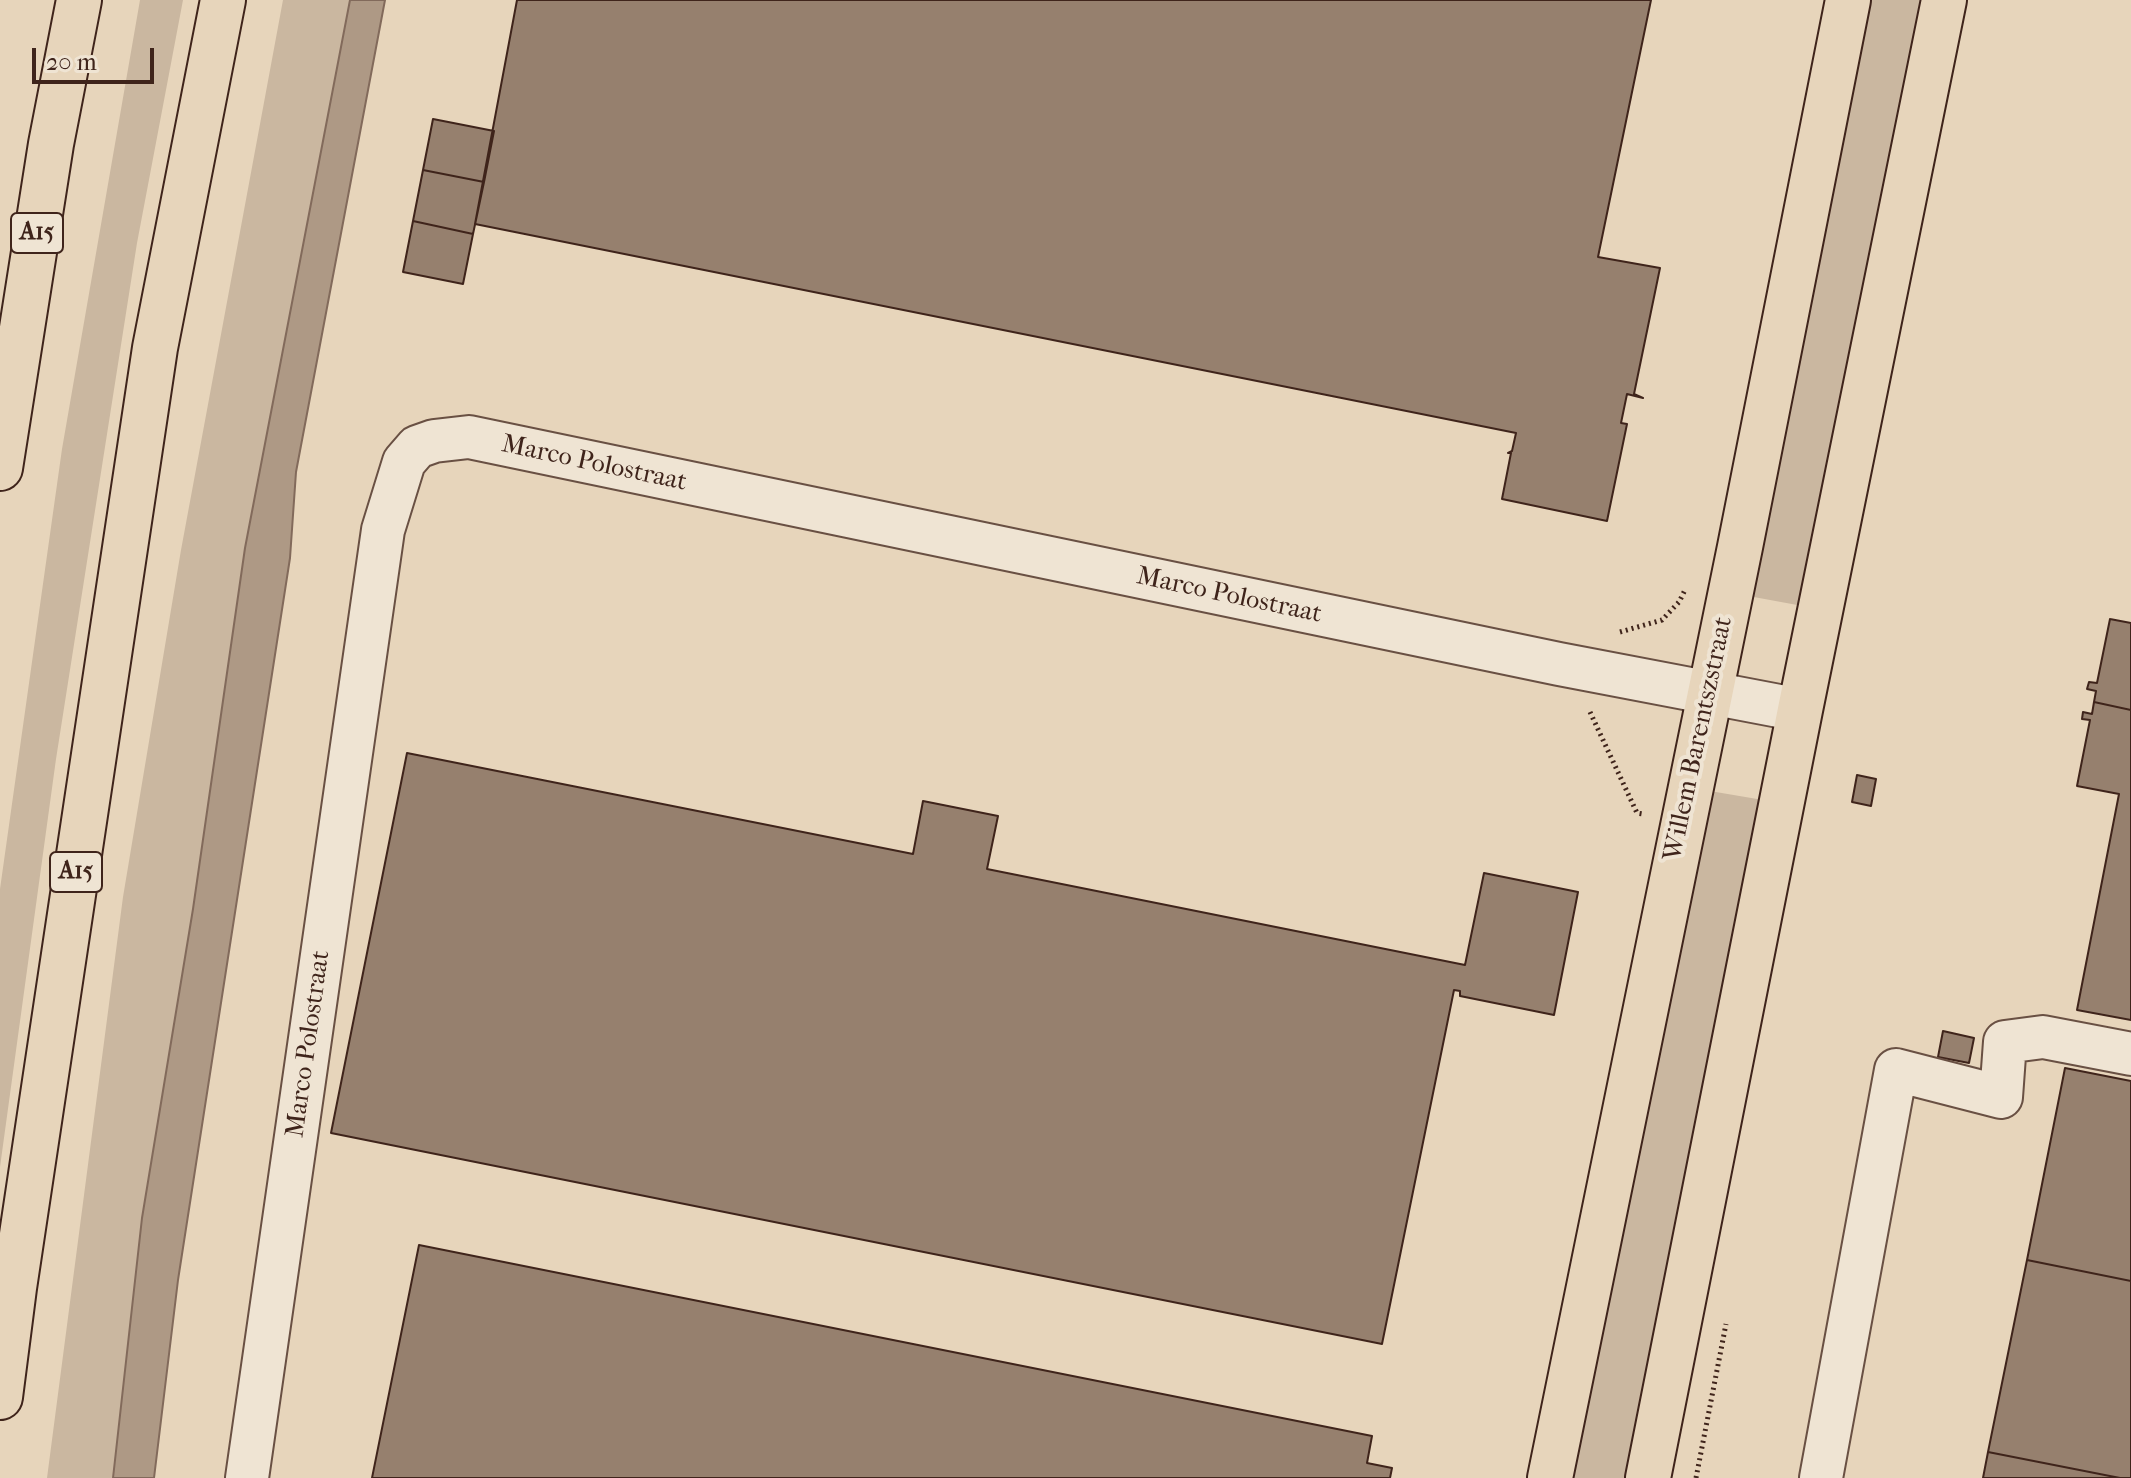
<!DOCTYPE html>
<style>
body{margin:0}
#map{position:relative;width:2131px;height:1478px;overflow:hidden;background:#e7d5bb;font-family:"IM FELL French Canon",serif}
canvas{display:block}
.scale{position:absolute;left:32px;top:48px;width:122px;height:36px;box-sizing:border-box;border:4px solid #3f241b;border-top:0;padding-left:10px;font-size:24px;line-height:28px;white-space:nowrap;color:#3f241b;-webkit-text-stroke:6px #efe4d3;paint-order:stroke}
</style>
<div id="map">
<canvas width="2131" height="1478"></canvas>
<div class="scale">20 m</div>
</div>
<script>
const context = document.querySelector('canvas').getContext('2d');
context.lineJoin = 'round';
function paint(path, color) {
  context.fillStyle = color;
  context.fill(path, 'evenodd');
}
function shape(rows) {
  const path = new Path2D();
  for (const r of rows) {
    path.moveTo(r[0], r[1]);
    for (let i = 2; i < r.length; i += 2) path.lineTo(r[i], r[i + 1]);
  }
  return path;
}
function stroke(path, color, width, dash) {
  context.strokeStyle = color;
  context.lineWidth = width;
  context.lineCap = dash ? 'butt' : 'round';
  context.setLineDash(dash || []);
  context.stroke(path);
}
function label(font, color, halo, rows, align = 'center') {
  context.font = font + ' "IM FELL French Canon",serif';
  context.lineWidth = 8;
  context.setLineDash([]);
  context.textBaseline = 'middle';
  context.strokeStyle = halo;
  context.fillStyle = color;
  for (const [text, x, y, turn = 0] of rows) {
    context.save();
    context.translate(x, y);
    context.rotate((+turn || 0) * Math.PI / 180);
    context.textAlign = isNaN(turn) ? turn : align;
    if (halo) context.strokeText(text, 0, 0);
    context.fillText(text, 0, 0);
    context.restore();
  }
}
paint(shape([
 [140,0,183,0,137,243,56,759,0,1167,0,889,62,449],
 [283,0,350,0,245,548,193,909,142,1218,113,1478,47,1478,123,897,181,550],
 [1862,0,1931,0,1808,607,1743,595],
 [1704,790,1769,801,1634,1478,1565,1478]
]), '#cab7a0');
const water = shape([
 [350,0,385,0,296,472,290,558,178,1280,154,1478,113,1478,142,1218,193,909,245,548,350,0]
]);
paint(water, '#ae9985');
stroke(water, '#826a5b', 2);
const building = shape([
 [517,0,1651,0,1598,257,1660,268,1634,394,1643,398,1627,394,1621,423,1627,424,1607,521,1502,499,1511,453,1508,453,1512,451,1516,433,475,224,517,0],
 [433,119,494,131,484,182,423,170,433,119],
 [423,170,484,182,473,234,413,221,423,170],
 [413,221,473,234,463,284,403,272,413,221],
 [2110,619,2131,623,2131,710,2094,702,2096,691,2087,689,2089,682,2097,683,2110,619],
 [2094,702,2131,710,2131,1020,2077,1010,2119,794,2077,786,2090,720,2082,719,2083,712,2092,714,2094,702],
 [407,753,913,854,923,801,998,816,987,869,1465,965,1484,873,1578,892,1554,1015,1460,996,1460,991,1454,990,1382,1344,331,1133,407,753],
 [1857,775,1876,779,1871,806,1852,802,1857,775],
 [1943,1031,1974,1038,1969,1063,1938,1057,1943,1031],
 [2065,1068,2131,1081,2131,1281,2027,1260,2065,1068],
 [419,1245,1372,1436,1367,1463,1392,1468,1390,1478,372,1478,419,1245],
 [2027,1260,2131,1281,2131,1478,2120,1478,1988,1452,2027,1260],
 [1988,1452,2120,1478,1983,1478,1988,1452]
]);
paint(building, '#96806e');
stroke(building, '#3f241b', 2);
const minor = shape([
 [247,1478,383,530,404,462,417,447,434,441,469,437,1559,664,1800,710],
 [1821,1478,1896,1070,2001,1097,2005,1042,2043,1037,2131,1054]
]);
const major = shape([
 [1550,1478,1740,547,1848,0],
 [1648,1478,1800,710,1944,0]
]);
const highway = shape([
 [0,468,51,144,79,0],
 [0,1397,14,1288,155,348,223,0]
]);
stroke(minor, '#695043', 46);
stroke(major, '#3f241b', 48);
stroke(highway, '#3f241b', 48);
stroke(shape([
 [1620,632,1662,620,1679,602,1685,590],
 [1590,712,1637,813,1643,814],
 [1696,1478,1726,1324]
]), '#3f241b', 5, [2, 4]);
stroke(minor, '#efe4d3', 42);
stroke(major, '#e7d5bb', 44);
stroke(highway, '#e7d5bb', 44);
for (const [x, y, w] of [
 [37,233,52],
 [76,872,52]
]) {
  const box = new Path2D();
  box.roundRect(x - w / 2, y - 20, w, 40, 6);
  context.fillStyle = '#efe4d3';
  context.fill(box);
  stroke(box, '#3f241b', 2);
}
label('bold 24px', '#3f241b', null, [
 ["A15",37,233],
 ["A15",76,872]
]);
label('26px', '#3f241b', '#efe4d3', [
 ["Marco Polostraat",594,464,12],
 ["Marco Polostraat",1229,596,12],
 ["Willem Barentszstraat",1699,739,-78],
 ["Marco Polostraat",309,1044,-82]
]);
</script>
